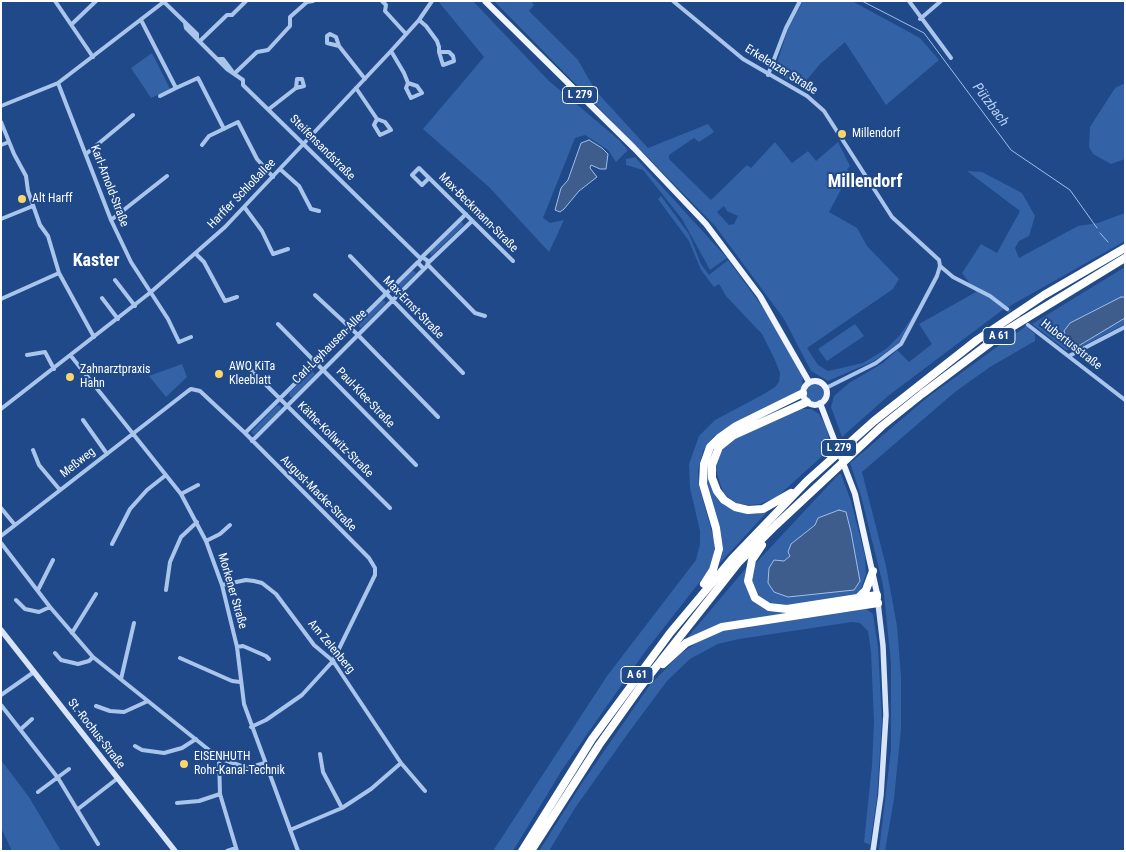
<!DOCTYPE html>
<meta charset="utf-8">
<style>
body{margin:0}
#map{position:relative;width:1126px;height:852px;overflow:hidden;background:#1f4989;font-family:"Roboto Condensed",sans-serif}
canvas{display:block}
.frame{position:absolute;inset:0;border:2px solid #fff;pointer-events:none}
</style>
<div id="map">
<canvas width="1126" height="852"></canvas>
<div class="frame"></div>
</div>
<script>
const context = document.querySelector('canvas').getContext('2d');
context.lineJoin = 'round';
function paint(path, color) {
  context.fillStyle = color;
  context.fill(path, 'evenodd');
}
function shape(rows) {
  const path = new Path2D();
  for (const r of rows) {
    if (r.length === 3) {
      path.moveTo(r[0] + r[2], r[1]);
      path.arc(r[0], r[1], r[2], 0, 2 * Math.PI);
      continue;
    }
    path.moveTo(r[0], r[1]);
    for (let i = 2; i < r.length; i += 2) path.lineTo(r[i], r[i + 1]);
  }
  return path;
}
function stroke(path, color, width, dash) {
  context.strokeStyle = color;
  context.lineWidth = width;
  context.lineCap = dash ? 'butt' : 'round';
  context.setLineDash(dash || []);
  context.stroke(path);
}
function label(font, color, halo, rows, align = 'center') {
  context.font = font + ' "Roboto Condensed",sans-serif';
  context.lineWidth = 4;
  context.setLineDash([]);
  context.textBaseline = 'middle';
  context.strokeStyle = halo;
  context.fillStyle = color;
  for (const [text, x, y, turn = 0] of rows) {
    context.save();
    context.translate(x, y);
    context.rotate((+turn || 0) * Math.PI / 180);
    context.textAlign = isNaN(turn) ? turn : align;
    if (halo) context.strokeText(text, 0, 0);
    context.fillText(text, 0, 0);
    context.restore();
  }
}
paint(shape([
 [438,1,473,1,549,81,618,139,628,150,616,162,608,150,585,135,575,138,543,218,550,223,564,220,549,252,489,187,423,129,484,57],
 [494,1,531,1,534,5,529,11,578,60,595,90,648,148,708,124,714,132,699,142,694,138,669,155,669,159,711,200,747,165,751,168,775,142,792,163,808,151,816,161,838,142,850,166,847,169,850,173,829,212,857,228,867,246,899,279,893,289,807,348,818,365,828,371,863,363,886,349,900,335,917,310,898,344,874,361,828,381,811,371,784,319,715,226],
 [724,206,727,211,738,216,734,224,729,225,717,212],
 [803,1,852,1,920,38,939,60,886,105,845,42,820,64,801,87,774,72,788,29],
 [152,53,170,89,151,98,131,68],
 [1125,83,1125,159,1111,164,1093,154,1089,147,1090,127,1115,88],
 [635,157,727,258,710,270,682,219,643,170,626,165,626,159],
 [967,171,982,172,1022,193,1035,216,1029,236,1019,241,1015,248,1019,258,1078,226,1098,223,1125,213,1125,241,1001,311,888,396,842,437,831,407,834,396,849,383,883,363,897,350,909,362,932,344,919,324,976,292,962,273,981,244,997,253,1020,211],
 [661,196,689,234,701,264,709,275,728,260,770,317,803,378,802,385,799,391,714,436,703,451,698,471,699,486,714,539,714,551,709,570,644,653,562,770,513,851,493,851,607,676,696,560,700,544,700,531,690,488,689,464,699,436,715,420,764,394,775,387,779,382,780,373,775,360,762,334,726,296,719,284,714,287,701,270,689,241,658,199],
 [461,221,464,225,431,256,430,252],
 [1125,267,1125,324,1075,350,1066,350,1032,324],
 [412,270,416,273,397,292,394,292,393,289],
 [382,300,385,301,385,304,361,328,359,327,358,323],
 [855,324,864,336,827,361,818,349],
 [1026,326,1035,334,1035,341,990,367,955,392,862,472,886,566,897,626,901,677,901,729,894,799,885,851,879,851,891,749,891,663,883,585,861,496,850,463,929,396],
 [182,364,187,377,166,397,149,376],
 [312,371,315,374,293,397,290,397,289,393],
 [815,392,11],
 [277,405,281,406,280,410,254,435,251,432],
 [801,409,811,409,819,414,826,426,831,448,777,497,760,504,750,505,738,504,729,498,723,492,716,471,717,460,724,447,736,438],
 [724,437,710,463,721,502,728,507,743,513,756,514,768,511,720,563,706,483,707,461,711,450],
 [839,474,841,474,851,501,865,556,866,574,860,592,854,596,788,605,766,602,760,597,752,582,751,573,755,564],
 [746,568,745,578,756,603,796,611,686,639],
 [866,609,873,614,878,647,882,721,877,798,870,845,864,842,872,765,874,722,871,652,868,631,860,623,852,622,739,639,718,644,690,659,667,681,629,732,575,808,549,851,539,851,582,783,649,686,680,654,701,640,721,631],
 [1,760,29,797,61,851,12,851,1,828]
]), '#3362a6');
const water = shape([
 [589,140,602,148,608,154,606,169,600,169,591,165,590,168,597,177,579,191,564,209,560,212,555,210,561,188,568,180,581,143,589,140],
 [1121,297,1125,297,1125,318,1080,345,1074,347,1067,341,1064,331,1070,323,1121,297],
 [839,510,846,512,851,532,860,581,854,590,788,597,774,592,768,583,769,568,774,560,784,561,790,556,788,552,791,544,815,525,818,518,839,510]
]);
paint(water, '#3f5d8c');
stroke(water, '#9ebfec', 1);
stroke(shape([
 [862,1,924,33,1011,150,1070,190,1097,228],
 [1100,233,1108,242]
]), '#9ebfec', 1);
stroke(shape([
 [1007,309,1028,325]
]), '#41649b', 4, [4, 2]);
stroke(shape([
 [55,1,93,57],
 [163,1,197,34,197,39],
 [382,1,386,5,385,11,406,34],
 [673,1,743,59,807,96,824,111,892,217,939,260,940,266,937,276,901,344,876,363,826,388],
 [909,1,951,58],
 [920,19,941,1],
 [141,20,176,88,198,78,224,129],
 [419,20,426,26,437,41,439,47,439,52,443,65,454,61,453,56,449,52,439,52],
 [185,23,186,28,227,69,243,80,243,85,420,258],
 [72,24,96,1],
 [200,41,227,15,232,15,246,1],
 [339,46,336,37,330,34,327,36,327,43,339,46,365,79],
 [391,51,404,73,408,83,406,88,411,98,422,93,417,86,408,83],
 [218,59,223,59,232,71],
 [235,73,257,52,268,50,290,26,290,17,307,2,313,1],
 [768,75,786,28,800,1],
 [58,83,111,220,131,262,168,319,179,342,191,337],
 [356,88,377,119,374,125,380,135,391,130,385,122,377,119],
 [160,96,176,88],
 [1,106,58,83,165,1],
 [269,109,296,88,297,79,302,79,304,86,296,88],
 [1,122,14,154,26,176,28,191,40,225,48,236,59,273,94,337],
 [1,145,9,142],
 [202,145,209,136,238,122,257,159,273,177],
 [86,154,133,115],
 [280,169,299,186,311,209,319,211],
 [429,178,422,185,412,175,419,168,513,261],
 [245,208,262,231,273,254,288,249],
 [1,219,33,206],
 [111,220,167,176],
 [196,254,204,262,225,301,237,297],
 [350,256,463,373],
 [422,257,466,214],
 [428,263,472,221],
 [428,265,475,313,485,316],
 [940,266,953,277,990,296,1007,309],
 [115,280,135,306],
 [315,295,357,334,438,417],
 [102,298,118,319],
 [1,299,59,273],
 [278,324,416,465],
 [1028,325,1125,400],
 [27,355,45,352,54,369],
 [71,356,181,494,206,541,222,585,237,647,244,704,298,851],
 [1069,356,1125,327],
 [245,364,390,508],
 [1,409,151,292,225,227,391,51,419,20,432,1],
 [83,420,107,454],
 [245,433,418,262],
 [252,441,427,266,428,261,422,257,418,263,423,268],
 [33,450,39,465,60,490],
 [181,494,198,485],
 [1,508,15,525],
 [1,536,188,391,191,389,200,391,245,433,369,558,375,568,375,575,333,661,302,695,266,720,251,727],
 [206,541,220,534,230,525],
 [1,543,50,607,93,657,219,758,247,768,265,763],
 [112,544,130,509,147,490,166,475],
 [222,585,246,580,254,581,262,583,276,594,314,645,333,661,401,763,371,789,342,808,290,830],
 [38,590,53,560],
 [166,590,170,562,181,537,197,522],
 [16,600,25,609,39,612,50,607],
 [72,633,96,594],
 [237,647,243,646,266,656,269,659],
 [55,653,61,660,78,664,89,661,93,657],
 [180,658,232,681,240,682],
 [121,679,134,623],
 [1,695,34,672],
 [1,705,58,778,98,844],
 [96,706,110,711,124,712,148,701],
 [21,729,32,719],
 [135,746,142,750,164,753,182,748,196,739],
 [320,754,323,772,342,808],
 [219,758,220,794,237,851],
 [401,763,425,791],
 [38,792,69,769],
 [177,803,199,801,220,794],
 [78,809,118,778],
 [227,851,236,848]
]), '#aac5eb', 4);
stroke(shape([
 [1,630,175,851],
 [873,851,881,795,886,715,883,646,878,603]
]), '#d6e3f8', 5.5);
stroke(shape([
 [485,1,634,148,706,224,760,296,809,382],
 [815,393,12],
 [820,403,855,494,878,598]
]), '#eff4fe', 6);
stroke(shape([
 [791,493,763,509,748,510,735,507,724,500,717,491,712,478,712,465,719,447,734,435,807,402],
 [762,545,752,560,748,581,755,598,769,607,787,609,877,595],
 [704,584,713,570,719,549,716,528,703,484,704,464,710,447,719,438,736,426,803,393],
 [857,599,866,590,873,571],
 [663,664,686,643,722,627,878,603],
 [522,851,592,739,670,633,732,559,807,481,874,421,977,340,1044,295,1125,248],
 [531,851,599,745,641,686,738,563,776,525,882,426,922,394,1007,330,1125,258]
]), '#fff', 8);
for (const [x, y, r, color] of [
 [842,134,5,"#f9d56a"],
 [22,199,5,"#f9d56a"],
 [219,374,5,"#f9d56a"],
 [70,377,5,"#f9d56a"],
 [184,764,5,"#f9d56a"]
]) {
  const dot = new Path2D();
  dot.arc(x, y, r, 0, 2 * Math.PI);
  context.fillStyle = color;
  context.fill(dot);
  stroke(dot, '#1f4989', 2);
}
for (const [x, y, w] of [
 [580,95,35],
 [999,336,32],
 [839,448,35],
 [637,675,32]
]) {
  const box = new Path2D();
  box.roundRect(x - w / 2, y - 8.5, w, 17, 4);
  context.fillStyle = '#1f4989';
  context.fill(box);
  stroke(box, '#fff', 1);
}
label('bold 11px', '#fff', null, [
 ["L 279",580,95],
 ["A 61",999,336],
 ["L 279",839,448],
 ["A 61",637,675]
]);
label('12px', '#fff', '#1f4989', [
 ["Erkelenzer Straße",781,70,32],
 ["Steifensandstraße",322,148,45],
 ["Karl-Arnold-Straße",109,186,69],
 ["Harffer Schloßallee",242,194,-46],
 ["Max-Beckmann-Straße",478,213,45],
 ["Max-Ernst-Straße",413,308,46],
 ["Hubertusstraße",1071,345,38],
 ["Carl-Leyhausen-Allee",330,347,-45],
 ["Paul-Klee-Straße",365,398,46],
 ["Käthe-Kollwitz-Straße",335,440,45],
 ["Meßweg",78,463,-38],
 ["August-Macke-Straße",318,494,45],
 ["Morkener Straße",232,591,74],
 ["Am Zelenberg",331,647,50],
 ["St.-Rochus-Straße",96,734,52]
]);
label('12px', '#fff', '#1f4989', [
 ["Millendorf",852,134],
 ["Alt Harff",32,199],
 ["AWO KiTa",229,367],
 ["Kleeblatt",229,381],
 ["Zahnarztpraxis",80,370],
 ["Hahn",80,384],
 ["EISENHUTH",194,757],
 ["Rohr-Kanal-Technik",194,771]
], 'left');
label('italic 14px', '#b6cff2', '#1f4989', [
 ["Pützbach",990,105,53]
]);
label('bold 18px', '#fff', '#1f4989', [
 ["Millendorf",865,182],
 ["Kaster",96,261]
]);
</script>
